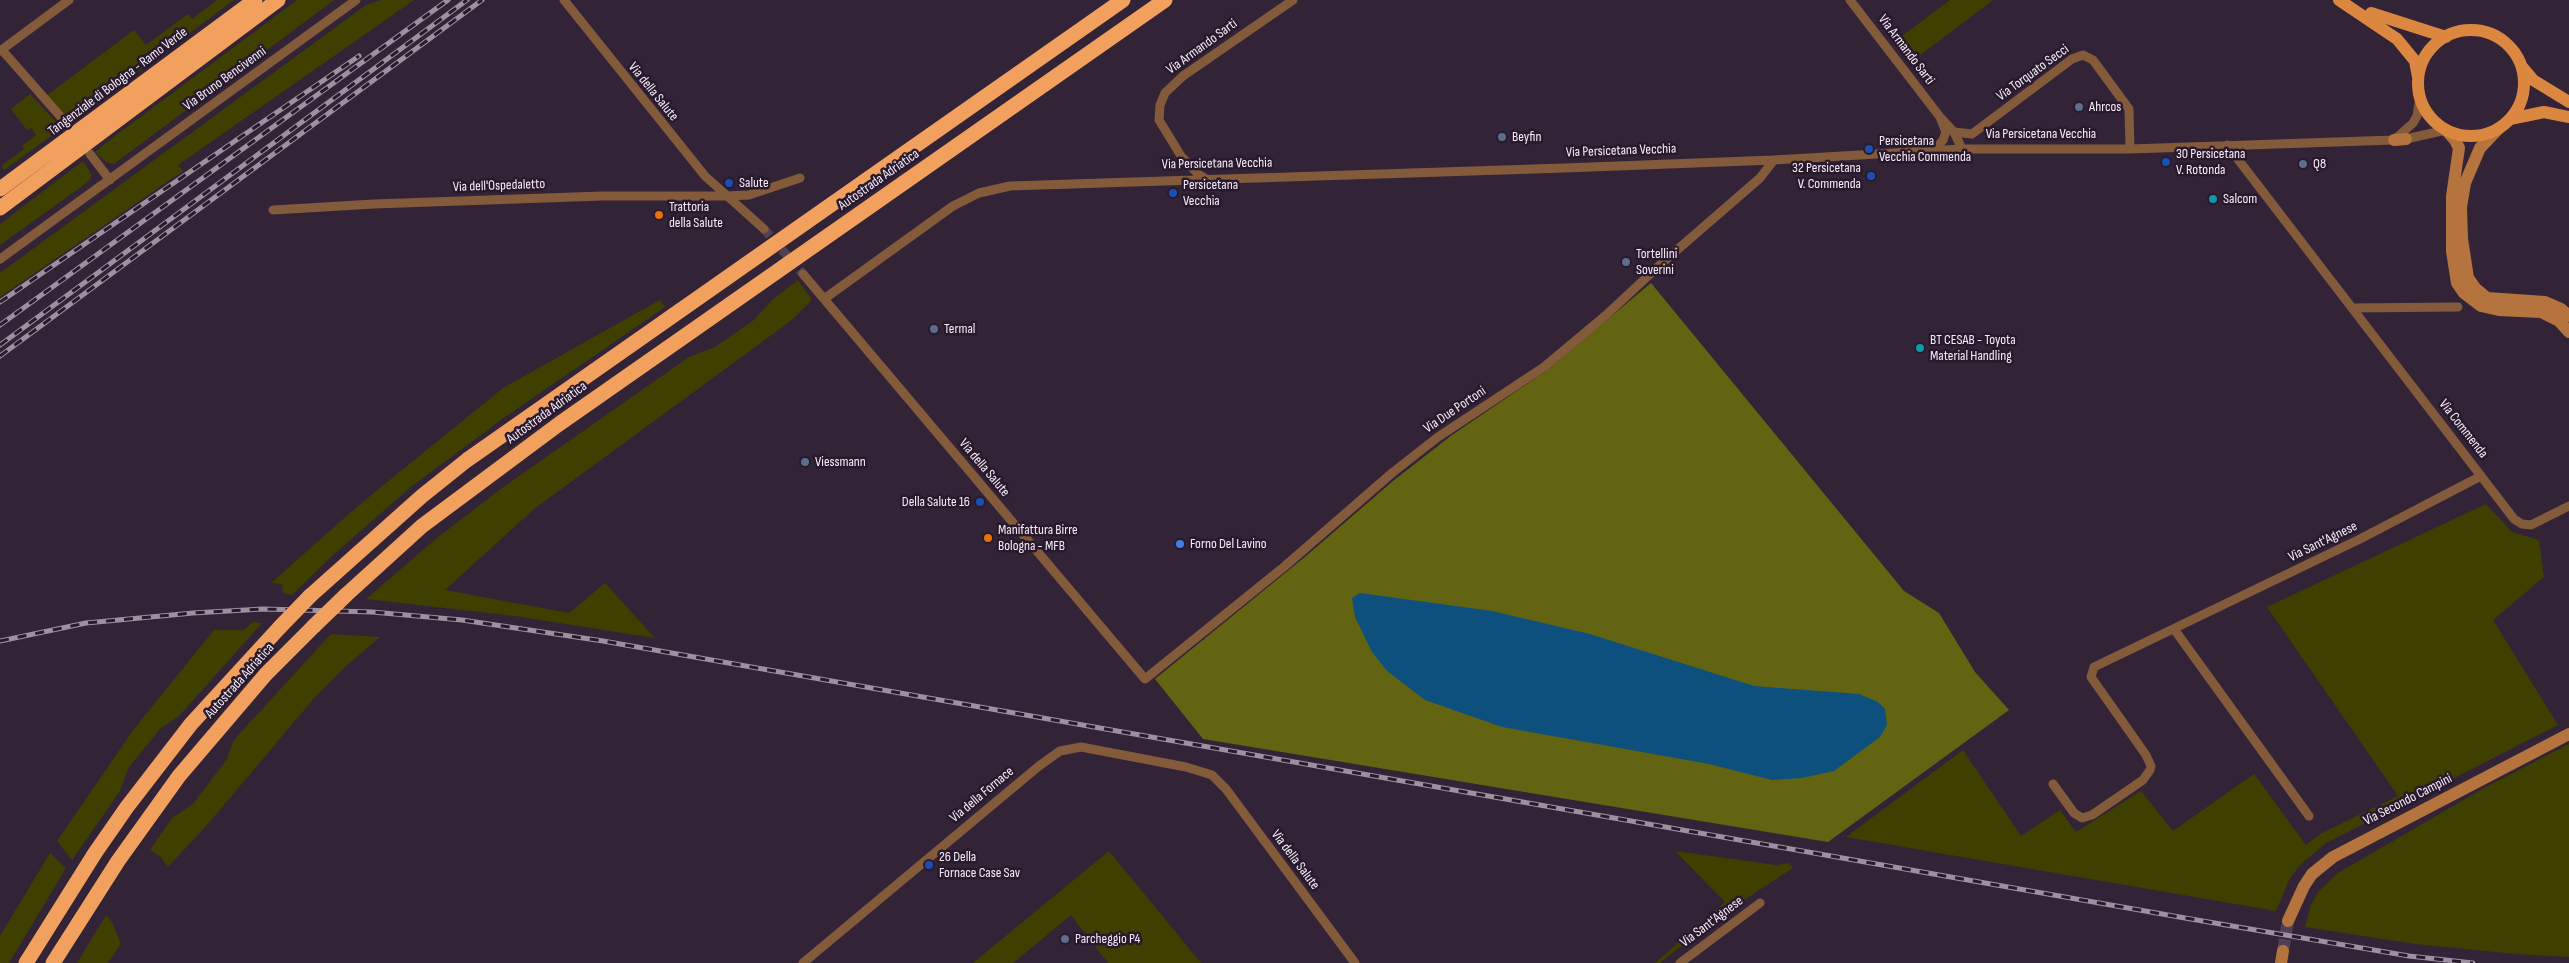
<!DOCTYPE html>
<style>
body{margin:0}
canvas{display:block;background:#322337}
</style>
<canvas width="2569" height="963"></canvas>
<script>
const context = document.querySelector('canvas').getContext('2d');
context.lineJoin = 'round';
function paint(path, color) {
  context.fillStyle = color;
  context.fill(path, 'evenodd');
}
function shape(rows) {
  const path = new Path2D();
  for (const r of rows) {
    if (r.length === 3) {
      path.moveTo(r[0] + r[2], r[1]);
      path.arc(r[0], r[1], r[2], 0, 2 * Math.PI);
      continue;
    }
    path.moveTo(r[0], r[1]);
    for (let i = 2; i < r.length; i += 2) path.lineTo(r[i], r[i + 1]);
  }
  return path;
}
function stroke(path, color, width, dash) {
  context.strokeStyle = color;
  context.lineWidth = width;
  context.lineCap = dash ? 'butt' : 'round';
  context.setLineDash(dash || []);
  context.stroke(path);
}
function label(font, color, halo, rows, align = 'center') {
  context.font = font + ' "Sofia Sans Condensed",sans-serif';
  context.lineWidth = 5;
  context.setLineDash([]);
  context.textBaseline = 'middle';
  context.strokeStyle = halo;
  context.fillStyle = color;
  for (const [text, x, y, turn = 0] of rows) {
    context.save();
    context.translate(x, y);
    context.rotate((+turn || 0) * Math.PI / 180);
    context.textAlign = isNaN(turn) ? turn : align;
    if (halo) context.strokeText(text, 0, 0);
    context.fillText(text, 0, 0);
    context.restore();
  }
}
paint(shape([
 [217,0,234,0,70,122,46,96,134,30,146,45,188,14,192,19],
 [297,0,334,0,114,164,106,162,99,156,95,152,107,142],
 [381,0,414,0,178,165,183,171,0,297,0,273,366,5],
 [1950,0,1993,0,1910,63,1894,42],
 [30,94,62,128,4,170,1,166,24,149,22,146,36,135,31,128,27,130,11,109],
 [83,161,92,175,88,182,0,245,0,224],
 [798,280,812,300,792,320,534,509,445,590,569,613,605,583,655,638,515,616,366,599,437,538,502,488,689,357,715,347,754,320,772,300],
 [660,300,665,307,505,417,412,486,332,556,292,595,283,593,282,584,271,583,359,505,503,388],
 [2486,504,2512,532,2539,540,2544,577,2493,620,2558,725,2326,843,2301,864,2290,878,2276,911,1846,837,1963,750,2021,836,2060,810,2076,832,2141,791,2173,831,2254,774,2306,845,2320,834,2398,796,2267,607],
 [253,622,262,623,178,717,161,728,129,767,120,791,72,860,57,841,134,729,214,630,244,630],
 [331,634,380,637,345,667,316,696,207,825,168,867,160,856,150,850,172,818,193,804,227,759,233,741],
 [2569,744,2569,957,2516,954,2415,944,2305,927,2311,905,2318,892,2338,873,2484,788],
 [1109,851,1201,963,1108,963,1071,915,1013,963,973,963],
 [1675,851,1776,865,1789,863,1793,868,1715,919,1660,963,1655,963,1725,902],
 [50,853,66,868,9,963,0,963,0,936],
 [106,915,112,922,121,944,108,963,77,963]
]), '#3f3f00');
paint(shape([
 [1651,283,1904,591,1939,613,1975,672,2009,710,1828,842,1203,739,1155,679,1306,556,1393,481,1452,435,1546,371]
]), '#636411');
paint(shape([
 [1360,593,1492,611,1590,634,1754,686,1859,694,1878,702,1885,709,1887,725,1880,737,1834,771,1802,778,1772,780,1709,764,1502,727,1425,700,1387,671,1372,652,1355,617,1352,598]
]), '#0d507e');
stroke(shape([
 [764,229,803,274]
]), '#504154', 9, [9, 4.5]);
stroke(shape([
 [2283,951,2288,921]
]), '#504154', 12, [12, 6]);
stroke(shape([
 [564,0,705,176,764,229],
 [1850,0,1940,117],
 [2,50,67,124],
 [0,51,69,0],
 [1954,132,1972,134,2072,59,2083,55,2093,60,2129,109,2130,149],
 [2406,139,2446,130],
 [2227,145,2514,519,2522,524,2531,525,2569,506],
 [1935,150,1943,140,1946,132,1940,117,1954,132,1962,149],
 [90,154,110,180],
 [1206,179,1198,174,1181,156,1159,120,1160,105,1165,93,1183,76,1293,0],
 [273,210,374,204,602,196,726,196,749,195,800,178],
 [0,259,356,0],
 [803,274,1145,679,1285,566,1392,473,1438,437,1544,367,1605,316,1662,263,1760,178,1774,160],
 [824,299,953,206,979,193,1010,186,1565,168,1774,160,1962,149,2130,149,2394,140,2413,123,2417,116,2420,97],
 [2352,308,2458,307],
 [2174,629,2309,816],
 [2053,784,2074,813,2082,818,2092,815,2143,780,2150,770,2151,766,2146,755,2091,677,2094,667,2360,539,2481,476],
 [803,963,1039,766,1060,751,1081,747,1186,767,1212,775,1226,789,1355,963],
 [1680,963,1760,903]
]), '#835a3a', 9);
stroke(shape([
 [2499,128,2480,148,2465,183,2461,207,2462,239,2468,278,2476,289,2487,298,2545,302,2561,309,2569,316],
 [2446,130,2455,140,2459,148,2452,196,2452,251,2457,283,2464,293,2481,306,2499,310,2541,312,2559,321,2569,332],
 [2394,140,2406,139],
 [2288,921,2304,886,2312,874,2333,857,2569,734],
 [2281,963,2283,951]
]), '#b5733e', 12);
stroke(shape([
 [2339,0,2397,39,2415,61,2418,77],
 [2371,13,2446,37],
 [2471,83,53],
 [2522,67,2533,80,2569,102],
 [2510,119,2544,112,2569,117]
]), '#dc873f', 12);
stroke(shape([
 [0,189,255,0],
 [0,208,278,0],
 [346,595,422,526,559,424,1165,0],
 [310,596,422,496,467,460,1123,0],
 [26,963,95,853,127,807,191,724,280,627],
 [53,963,118,861,179,776,266,674,314,626]
]), '#f2a05e', 15);
const rail = shape([
 [0,302,359,56],
 [0,325,448,0],
 [0,345,467,0],
 [0,356,482,0],
 [0,641,86,623,193,613,263,609,372,612,462,620,603,641,2185,918,2409,956,2473,963]
]);
stroke(rail, '#9d91a1', 5);
stroke(rail, '#281a2c', 3, [9]);
stroke(shape([
 [314,626,346,595],
 [280,627,310,596]
]), '#f2a05e', 15);
for (const [x, y, r, color] of [
 [2079,107,5,"#5c6f8a"],
 [1502,137,5,"#5c6f8a"],
 [1869,149,5,"#1a4fb4"],
 [2166,162,5,"#1a4fb4"],
 [2303,164,5,"#5c6f8a"],
 [1871,176,5,"#1a4fb4"],
 [729,183,5,"#1a4fb4"],
 [1173,193,5,"#1a4fb4"],
 [2213,199,5,"#0f9aa8"],
 [659,215,5,"#e8710a"],
 [1626,262,5,"#5c6f8a"],
 [934,329,5,"#5c6f8a"],
 [1920,348,5,"#0f9aa8"],
 [805,462,5,"#5c6f8a"],
 [980,502,5,"#1a4fb4"],
 [988,538,5,"#e8710a"],
 [1180,544,5,"#3f7fe0"],
 [929,865,5,"#1a4fb4"],
 [1065,939,5,"#5c6f8a"]
]) {
  const dot = new Path2D();
  dot.arc(x, y, r, 0, 2 * Math.PI);
  context.fillStyle = color;
  context.fill(dot);
  stroke(dot, '#281a2c', 2);
}
label('14px', '#f7edfa', '#281a2c', [
 ["Via Armando Sarti",1202,47,-36],
 ["Via Armando Sarti",1906,50,53],
 ["Via Torquato Secci",2033,73,-36],
 ["Via Bruno Bencivenni",225,79,-36],
 ["Tangenziale di Bologna - Ramo Verde",118,82,-37],
 ["Via della Salute",653,92,51],
 ["Via Persicetana Vecchia",2041,134],
 ["Via Persicetana Vecchia",1621,151,-2],
 ["Via Persicetana Vecchia",1217,164,-1],
 ["Autostrada Adriatica",879,180,-35],
 ["Via dell'Ospedaletto",499,186,-2],
 ["Via Due Portoni",1455,410,-34],
 ["Autostrada Adriatica",547,413,-36],
 ["Via Commenda",2463,429,52],
 ["Via della Salute",984,468,50],
 ["Via Sant'Agnese",2323,542,-26],
 ["Autostrada Adriatica",240,681,-48],
 ["Via della Fornace",982,795,-40],
 ["Via Secondo Campini",2408,800,-27],
 ["Via della Salute",1295,860,53],
 ["Via Sant'Agnese",1712,922,-37]
]);
label('14px', '#f7edfa', '#281a2c', [
 ["Ahrcos",2089,107],
 ["Beyfin",1512,137],
 ["Persicetana",1879,141],
 ["Vecchia Commenda",1879,157],
 ["30 Persicetana",2176,154],
 ["V. Rotonda",2176,170],
 ["Q8",2313,164],
 ["32 Persicetana",1861,168,"right"],
 ["V. Commenda",1861,184,"right"],
 ["Salute",739,183],
 ["Persicetana",1183,185],
 ["Vecchia",1183,201],
 ["Salcom",2223,199],
 ["Trattoria",669,207],
 ["della Salute",669,223],
 ["Tortellini",1636,254],
 ["Soverini",1636,270],
 ["Termal",944,329],
 ["BT CESAB - Toyota",1930,340],
 ["Material Handling",1930,356],
 ["Viessmann",815,462],
 ["Della Salute 16",970,502,"right"],
 ["Manifattura Birre",998,530],
 ["Bologna - MFB",998,546],
 ["Forno Del Lavino",1190,544],
 ["26 Della",939,857],
 ["Fornace Case Sav",939,873],
 ["Parcheggio P4",1075,939]
], 'left');
</script>
